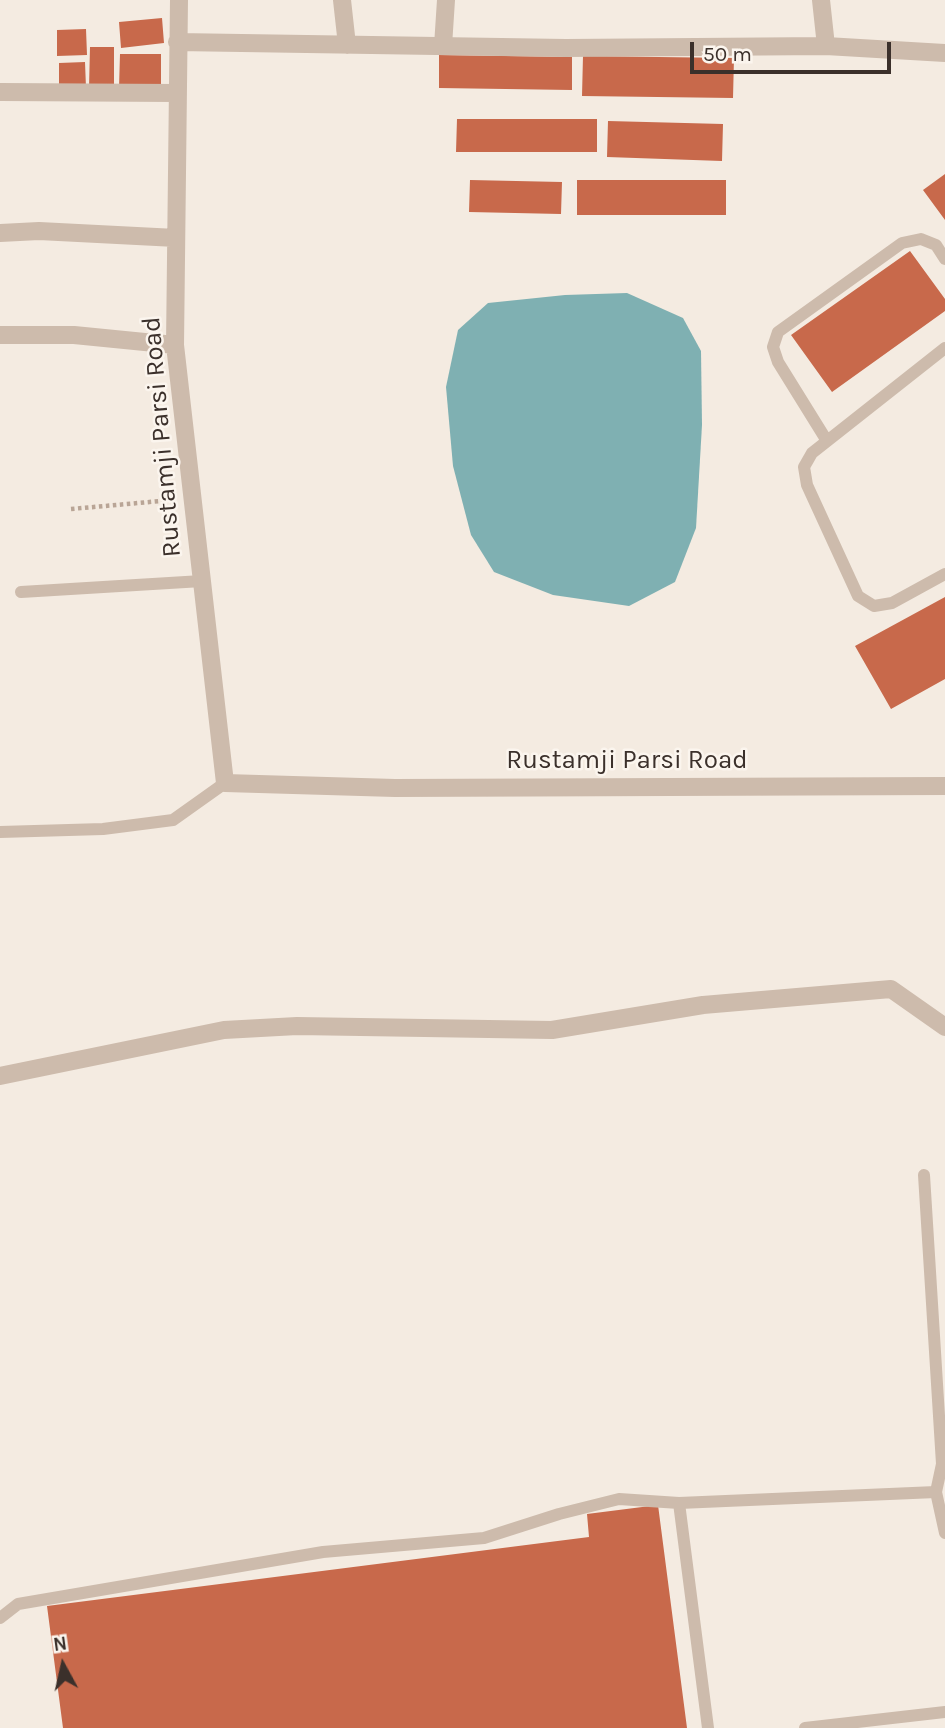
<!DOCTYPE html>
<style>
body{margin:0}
#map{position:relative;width:945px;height:1728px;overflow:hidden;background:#f4ebe1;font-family:Karla,sans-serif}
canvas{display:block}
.north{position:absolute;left:28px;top:1630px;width:70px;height:70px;-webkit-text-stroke:5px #fbf5ee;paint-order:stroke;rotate:352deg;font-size:19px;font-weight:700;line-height:28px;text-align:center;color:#3b302b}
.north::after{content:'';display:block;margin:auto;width:24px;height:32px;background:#3b302b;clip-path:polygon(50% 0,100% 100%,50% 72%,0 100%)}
.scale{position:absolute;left:690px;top:42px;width:201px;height:32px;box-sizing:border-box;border:4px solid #3b302b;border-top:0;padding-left:9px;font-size:21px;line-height:24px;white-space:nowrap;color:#3b302b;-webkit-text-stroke:5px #fbf5ee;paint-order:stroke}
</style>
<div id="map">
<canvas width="945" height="1728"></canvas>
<div class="north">N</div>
<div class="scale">50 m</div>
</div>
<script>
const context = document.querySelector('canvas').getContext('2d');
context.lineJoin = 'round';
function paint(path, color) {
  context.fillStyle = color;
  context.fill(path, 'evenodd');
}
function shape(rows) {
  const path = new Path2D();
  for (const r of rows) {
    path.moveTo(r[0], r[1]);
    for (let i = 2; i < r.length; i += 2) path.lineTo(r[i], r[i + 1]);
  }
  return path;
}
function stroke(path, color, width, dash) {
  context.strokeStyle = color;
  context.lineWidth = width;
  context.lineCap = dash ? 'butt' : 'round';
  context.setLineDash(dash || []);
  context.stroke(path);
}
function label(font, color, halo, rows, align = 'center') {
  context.font = font + ' Karla,sans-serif';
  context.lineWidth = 5;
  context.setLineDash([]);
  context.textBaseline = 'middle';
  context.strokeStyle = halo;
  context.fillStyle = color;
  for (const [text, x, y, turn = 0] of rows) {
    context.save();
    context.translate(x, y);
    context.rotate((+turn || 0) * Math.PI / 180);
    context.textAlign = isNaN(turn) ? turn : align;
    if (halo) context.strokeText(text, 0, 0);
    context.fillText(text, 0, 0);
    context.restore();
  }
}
paint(shape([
 [627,293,683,318,701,351,702,425,696,528,675,582,629,606,553,595,494,572,471,535,453,466,446,387,458,330,488,303,565,295]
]), '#7fb0b2');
paint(shape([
 [162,18,164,43,121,48,119,22],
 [86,29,87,55,57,56,57,30],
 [90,47,114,47,114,88,89,88],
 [120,54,161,54,161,89,119,88],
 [439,55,572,57,572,90,439,88],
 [583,56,734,58,733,98,582,96],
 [85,62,86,88,59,89,59,63],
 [457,119,597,119,597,152,456,152],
 [608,121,723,124,722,161,607,157],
 [945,174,945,220,923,190],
 [470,180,562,182,561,214,469,212],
 [577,180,726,180,726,215,577,215],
 [910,251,945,299,945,311,832,392,791,335],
 [945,597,945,679,891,709,855,646],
 [658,1505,687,1728,63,1728,47,1606,589,1537,587,1514]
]), '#c8694b');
stroke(shape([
 [71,509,172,500]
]), '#b9a596', 4.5, [3.5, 3.5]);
stroke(shape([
 [945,348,812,453,804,467,807,485,858,596,874,606,892,603,945,574],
 [827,441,778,362,773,347,778,332,902,243,921,239,936,245,945,259],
 [21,592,202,581],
 [0,832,103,829,173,820,225,783],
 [924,1175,942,1464,936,1492],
 [0,1618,18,1604,323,1552,484,1538,559,1514,619,1499,679,1503],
 [708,1728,679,1503,936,1492,945,1533],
 [805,1728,945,1712]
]), '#cdbbac', 12);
stroke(shape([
 [179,0,175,345,225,783,395,788,945,786],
 [342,0,347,45],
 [821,0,826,46],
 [177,42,566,48,826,46,945,53],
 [443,46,446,0],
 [0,92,176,93],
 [0,233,39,231,176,238],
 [0,335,74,335,175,345],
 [0,1076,224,1030,297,1026,552,1030,703,1005,891,989,945,1027]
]), '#cdbbac', 18);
label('26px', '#3b302b', '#fbf5ee', [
 ["Rustamji Parsi Road",162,437,-95],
 ["Rustamji Parsi Road",627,761]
]);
</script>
